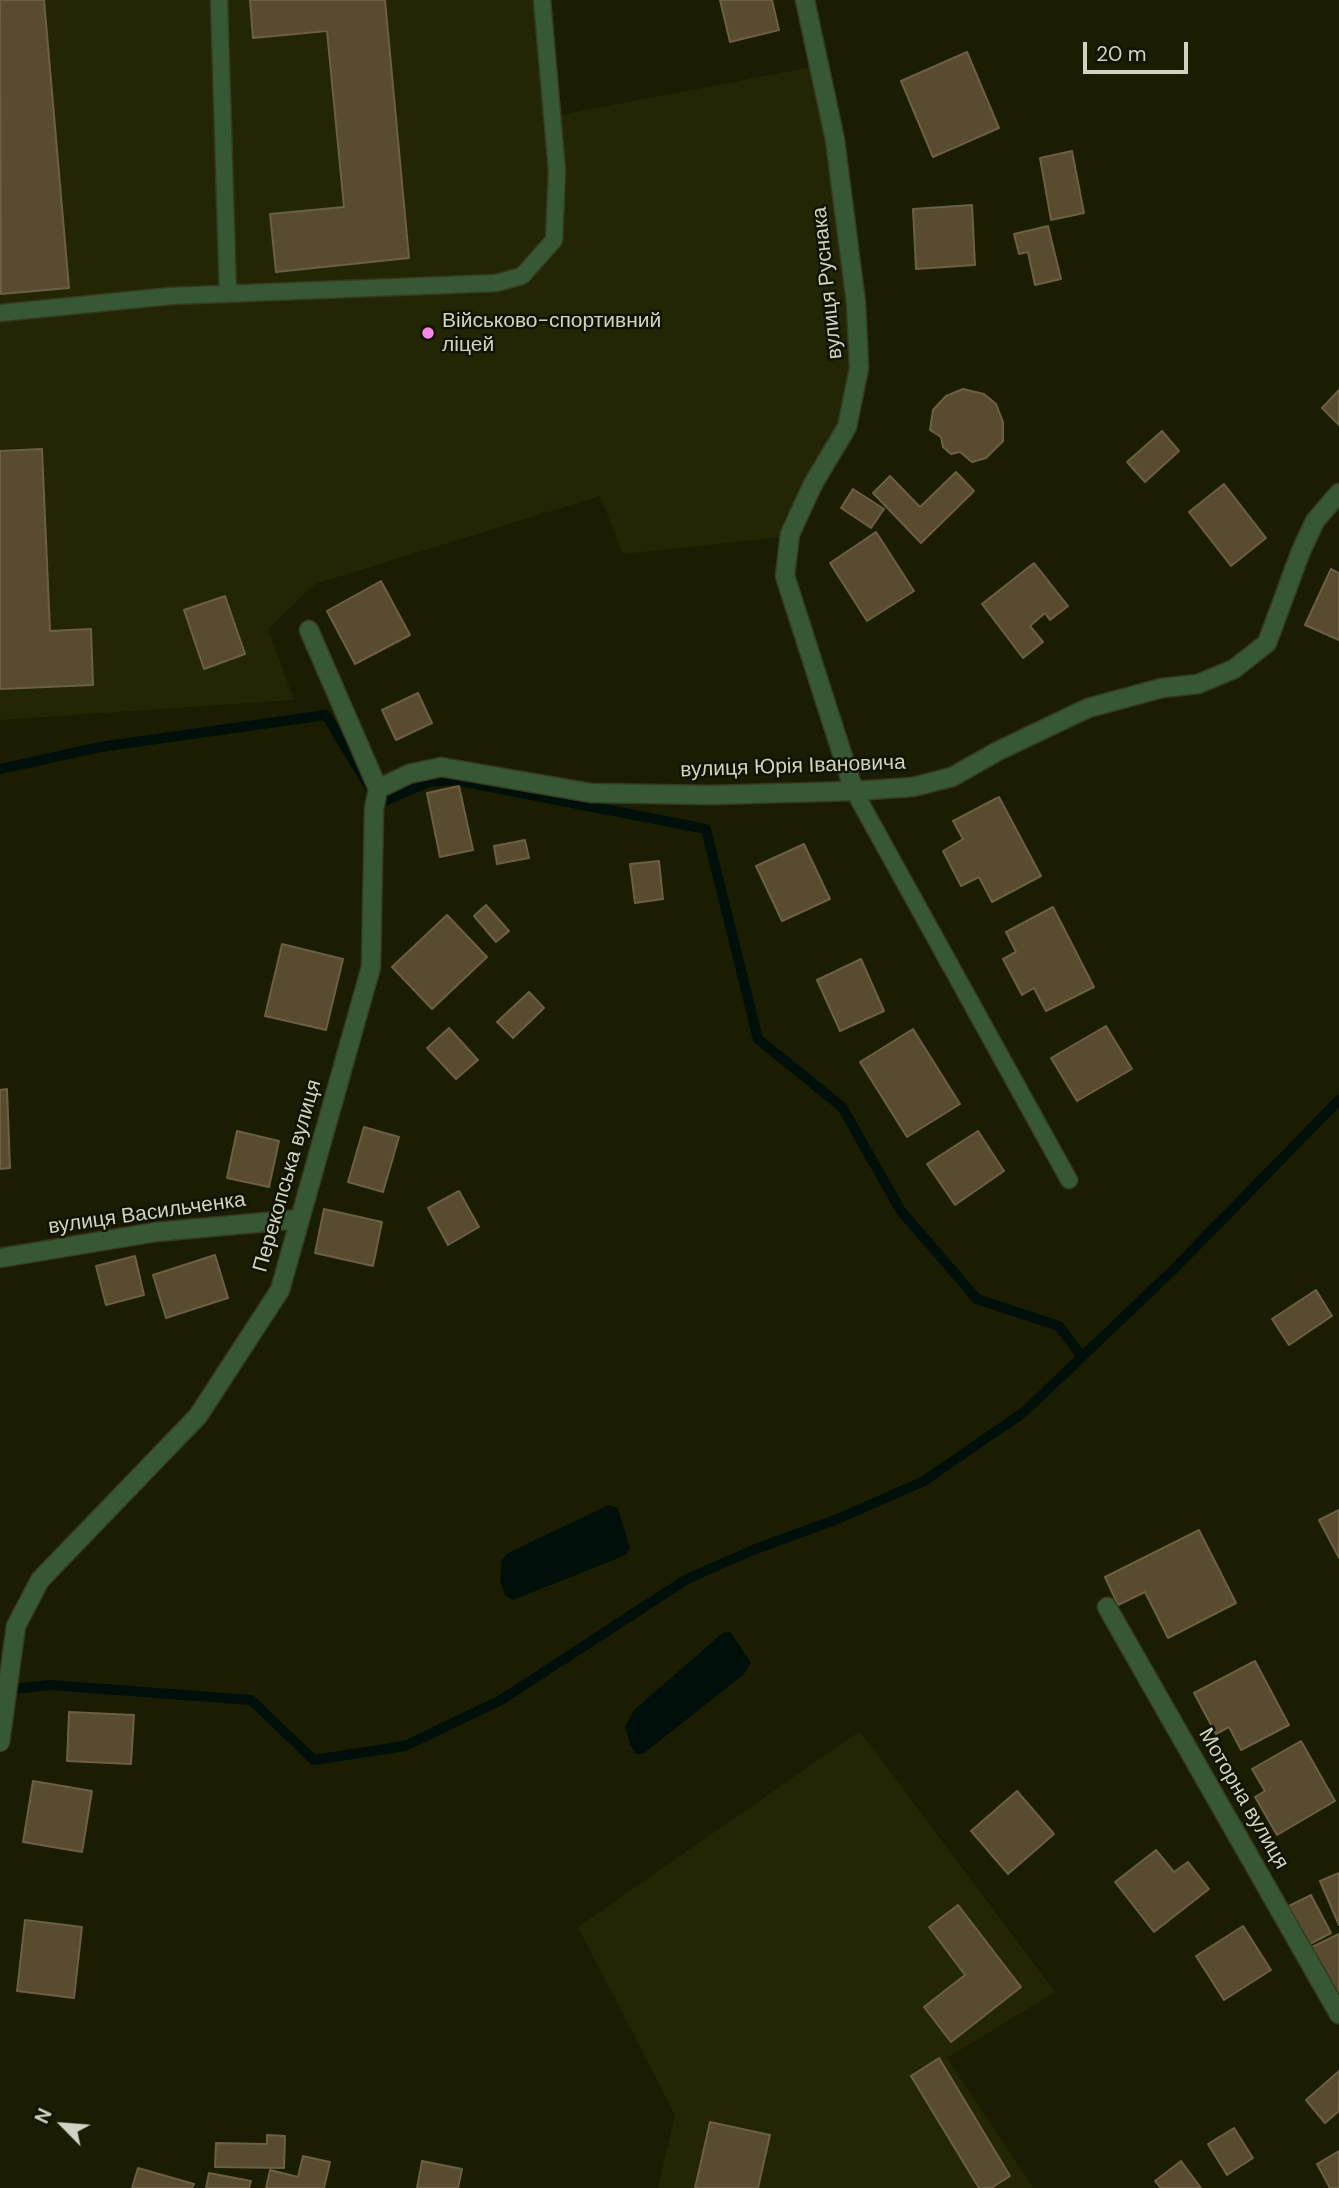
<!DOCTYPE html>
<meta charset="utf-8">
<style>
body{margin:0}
#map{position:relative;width:1339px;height:2188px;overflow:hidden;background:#1a1d02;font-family:"DM Sans",sans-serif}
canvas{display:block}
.north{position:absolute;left:28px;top:2090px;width:70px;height:70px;-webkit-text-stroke:5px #111400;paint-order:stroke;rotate:295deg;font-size:19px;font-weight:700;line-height:28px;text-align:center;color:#d0d3c3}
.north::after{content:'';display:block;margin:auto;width:24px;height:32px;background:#d0d3c3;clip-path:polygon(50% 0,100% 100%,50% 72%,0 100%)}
.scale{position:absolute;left:1083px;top:42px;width:105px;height:32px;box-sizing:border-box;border:4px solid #d0d3c3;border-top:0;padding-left:9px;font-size:21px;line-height:24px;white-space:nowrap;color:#d0d3c3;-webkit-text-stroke:5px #111400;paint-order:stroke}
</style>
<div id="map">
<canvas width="1339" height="2188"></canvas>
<div class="north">N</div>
<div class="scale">20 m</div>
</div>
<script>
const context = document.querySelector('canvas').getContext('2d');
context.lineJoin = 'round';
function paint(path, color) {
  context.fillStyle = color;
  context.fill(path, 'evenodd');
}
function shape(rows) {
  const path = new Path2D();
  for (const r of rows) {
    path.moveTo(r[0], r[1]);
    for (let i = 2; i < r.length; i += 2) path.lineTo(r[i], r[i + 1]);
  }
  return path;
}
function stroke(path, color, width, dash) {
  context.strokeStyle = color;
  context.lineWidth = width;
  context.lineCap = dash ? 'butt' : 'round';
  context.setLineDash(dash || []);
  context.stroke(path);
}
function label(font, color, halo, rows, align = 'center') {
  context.font = font + ' "DM Sans",sans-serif';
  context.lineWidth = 5;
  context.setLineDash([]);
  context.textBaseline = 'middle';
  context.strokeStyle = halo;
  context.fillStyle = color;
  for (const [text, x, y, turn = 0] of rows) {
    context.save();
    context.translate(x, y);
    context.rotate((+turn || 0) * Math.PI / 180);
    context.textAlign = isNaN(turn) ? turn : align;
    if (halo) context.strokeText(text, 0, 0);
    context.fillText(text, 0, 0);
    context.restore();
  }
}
paint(shape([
 [0,0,539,0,555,116,812,67,830,147,858,367,844,426,782,537,623,554,600,496,315,584,268,629,294,700,0,720],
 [860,1731,1055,1992,947,2058,1033,2188,658,2188,675,2115,578,1927]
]), '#232604');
paint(shape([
 [609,1505,618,1508,630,1548,626,1555,513,1600,505,1595,500,1581,502,1559,508,1553],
 [724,1632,731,1633,751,1663,744,1674,643,1754,636,1754,630,1745,625,1726,635,1709]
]), '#000f09');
stroke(shape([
 [0,769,100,747,326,715,370,788],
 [385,801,429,782,455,780,706,829,758,1039,842,1107,901,1211,977,1299,1059,1326,1082,1357],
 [3,1690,50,1685,251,1700,314,1760,405,1746,501,1700,687,1579,753,1550,840,1518,924,1481,1024,1412,1173,1270,1339,1100]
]), '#000f09', 10);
const building = shape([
 [0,0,44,0,69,288,1,294,0,0],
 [250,0,385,0,409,258,276,272,270,214,344,207,327,31,253,38,250,0],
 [720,0,772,0,779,30,730,42,720,0],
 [967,52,999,128,933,157,901,81,967,52],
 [1072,151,1084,213,1051,220,1040,158,1072,151],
 [972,205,975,265,916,269,913,209,972,205],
 [1048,226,1061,279,1035,285,1028,252,1019,254,1014,234,1048,226],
 [963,389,984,394,996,404,1003,422,1003,441,986,458,972,462,960,452,951,454,943,447,941,437,930,430,933,410,946,396,963,389],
 [1339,390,1339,425,1322,408,1339,390],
 [1162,431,1179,451,1145,482,1127,462,1162,431],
 [42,449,50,631,91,629,93,685,0,689,0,451,42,449],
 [956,472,974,491,921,543,873,493,890,476,920,507,956,472],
 [1224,484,1266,538,1231,566,1189,512,1224,484],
 [853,489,884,509,871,528,841,508,853,489],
 [876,532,914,591,867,621,830,563,876,532],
 [1034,563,1068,606,1050,620,1045,613,1030,626,1043,642,1023,658,982,604,1034,563],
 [1331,569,1339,573,1339,640,1305,625,1331,569],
 [381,581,410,635,355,664,327,611,381,581],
 [225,596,245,654,204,669,184,610,225,596],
 [418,693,432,723,396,740,382,710,418,693],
 [459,786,473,850,440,857,427,793,459,786],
 [999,797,1041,876,992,902,979,877,961,886,943,851,963,839,953,821,999,797],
 [525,840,529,858,497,864,494,846,525,840],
 [804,844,830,899,782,921,756,866,804,844],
 [659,861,663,899,635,903,630,864,659,861],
 [486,905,509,931,496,942,474,916,486,905],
 [1053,907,1094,987,1046,1011,1034,988,1022,995,1003,959,1016,952,1006,932,1053,907],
 [447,915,487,957,432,1009,392,967,447,915],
 [282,944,343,959,326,1030,265,1016,282,944],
 [861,959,884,1011,840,1031,817,980,861,959],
 [529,992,544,1008,513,1038,497,1022,529,992],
 [1106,1026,1132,1069,1077,1101,1051,1058,1106,1026],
 [449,1028,478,1060,456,1079,427,1048,449,1028],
 [913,1029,960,1104,907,1137,860,1062,913,1029],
 [7,1089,10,1168,0,1169,0,1090,7,1089],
 [364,1127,399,1137,383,1192,348,1182,364,1127],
 [237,1131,279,1141,269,1187,227,1178,237,1131],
 [978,1131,1004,1171,955,1205,927,1164,978,1131],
 [459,1191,479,1227,448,1245,428,1208,459,1191],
 [324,1209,382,1222,373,1266,315,1253,324,1209],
 [215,1255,228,1298,166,1318,153,1275,215,1255],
 [135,1256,144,1295,106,1305,96,1266,135,1256],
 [1316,1290,1332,1316,1289,1345,1272,1319,1316,1290],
 [1339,1510,1339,1558,1319,1520,1339,1510],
 [1199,1530,1236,1603,1168,1638,1145,1592,1118,1605,1105,1577,1199,1530],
 [1255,1661,1289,1725,1241,1750,1229,1727,1216,1734,1194,1693,1255,1661],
 [69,1712,134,1715,131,1764,67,1761,69,1712],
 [1301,1741,1335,1801,1277,1835,1255,1797,1265,1791,1252,1769,1301,1741],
 [33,1781,92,1791,82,1852,23,1842,33,1781],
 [1017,1791,1054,1834,1008,1874,971,1831,1017,1791],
 [1156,1850,1174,1872,1188,1862,1209,1889,1154,1932,1115,1882,1156,1850],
 [1339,1873,1339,1925,1320,1881,1339,1873],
 [1311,1895,1331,1933,1310,1944,1289,1906,1311,1895],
 [958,1905,1021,1987,951,2042,924,2007,965,1975,929,1927,958,1905],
 [25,1920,82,1927,74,1998,17,1991,25,1920],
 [1243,1926,1271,1970,1224,2000,1196,1956,1243,1926],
 [1339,1934,1339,2002,1312,1947,1339,1934],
 [939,2058,1010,2176,991,2188,979,2188,911,2076,939,2058],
 [1339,2071,1339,2111,1325,2123,1306,2100,1339,2071],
 [710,2122,770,2135,758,2188,695,2188,710,2122],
 [1234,2128,1253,2158,1227,2175,1208,2144,1234,2128],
 [267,2135,285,2136,284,2168,215,2167,216,2143,267,2144,267,2135],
 [1339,2151,1339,2188,1330,2188,1317,2164,1339,2151],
 [303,2156,330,2162,324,2188,266,2188,270,2170,298,2177,303,2156],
 [422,2161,462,2169,458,2188,417,2188,422,2161],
 [1181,2161,1201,2188,1161,2188,1155,2181,1181,2161],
 [138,2168,194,2184,192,2188,132,2188,138,2168],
 [209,2173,251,2181,249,2188,206,2188,209,2173]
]);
paint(building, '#584b2f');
stroke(building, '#6c5f42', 2);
const lane = shape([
 [219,0,228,294],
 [0,313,171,296,496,283,522,276,554,240,557,171,542,0],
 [854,791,1069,1180]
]);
const street = shape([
 [805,0,835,140,856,303,859,368,847,427,813,484,790,534,785,576,854,791],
 [378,789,409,774,441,767,591,793,712,795,854,791,913,787,952,777,998,751,1088,708,1162,688,1198,684,1234,669,1267,643,1301,551,1315,521,1339,493],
 [0,1258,156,1232,300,1219],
 [1107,1607,1339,2014],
 [0,1742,16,1626,40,1580,198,1416,280,1290,371,967,374,809,378,789,309,630]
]);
stroke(lane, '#373a21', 19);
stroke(street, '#373a21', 21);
stroke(lane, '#375835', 16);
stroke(street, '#375835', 18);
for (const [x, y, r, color] of [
 [428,333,7,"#f987e9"]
]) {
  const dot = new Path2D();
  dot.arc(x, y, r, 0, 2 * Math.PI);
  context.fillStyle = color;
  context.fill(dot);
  stroke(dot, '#111400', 2.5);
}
label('21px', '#d0d3c3', '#111400', [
 ["вулиця Руснака",828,283,-96],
 ["вулиця Юрія Івановича",793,767,-2],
 ["Перекопська вулиця",288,1176,-74],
 ["вулиця Васильченка",147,1214,-8],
 ["Моторна вулиця",1243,1799,60]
]);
label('21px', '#d0d3c3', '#111400', [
 ["Військово-спортивний",442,321],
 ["ліцей",442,345]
], 'left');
</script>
